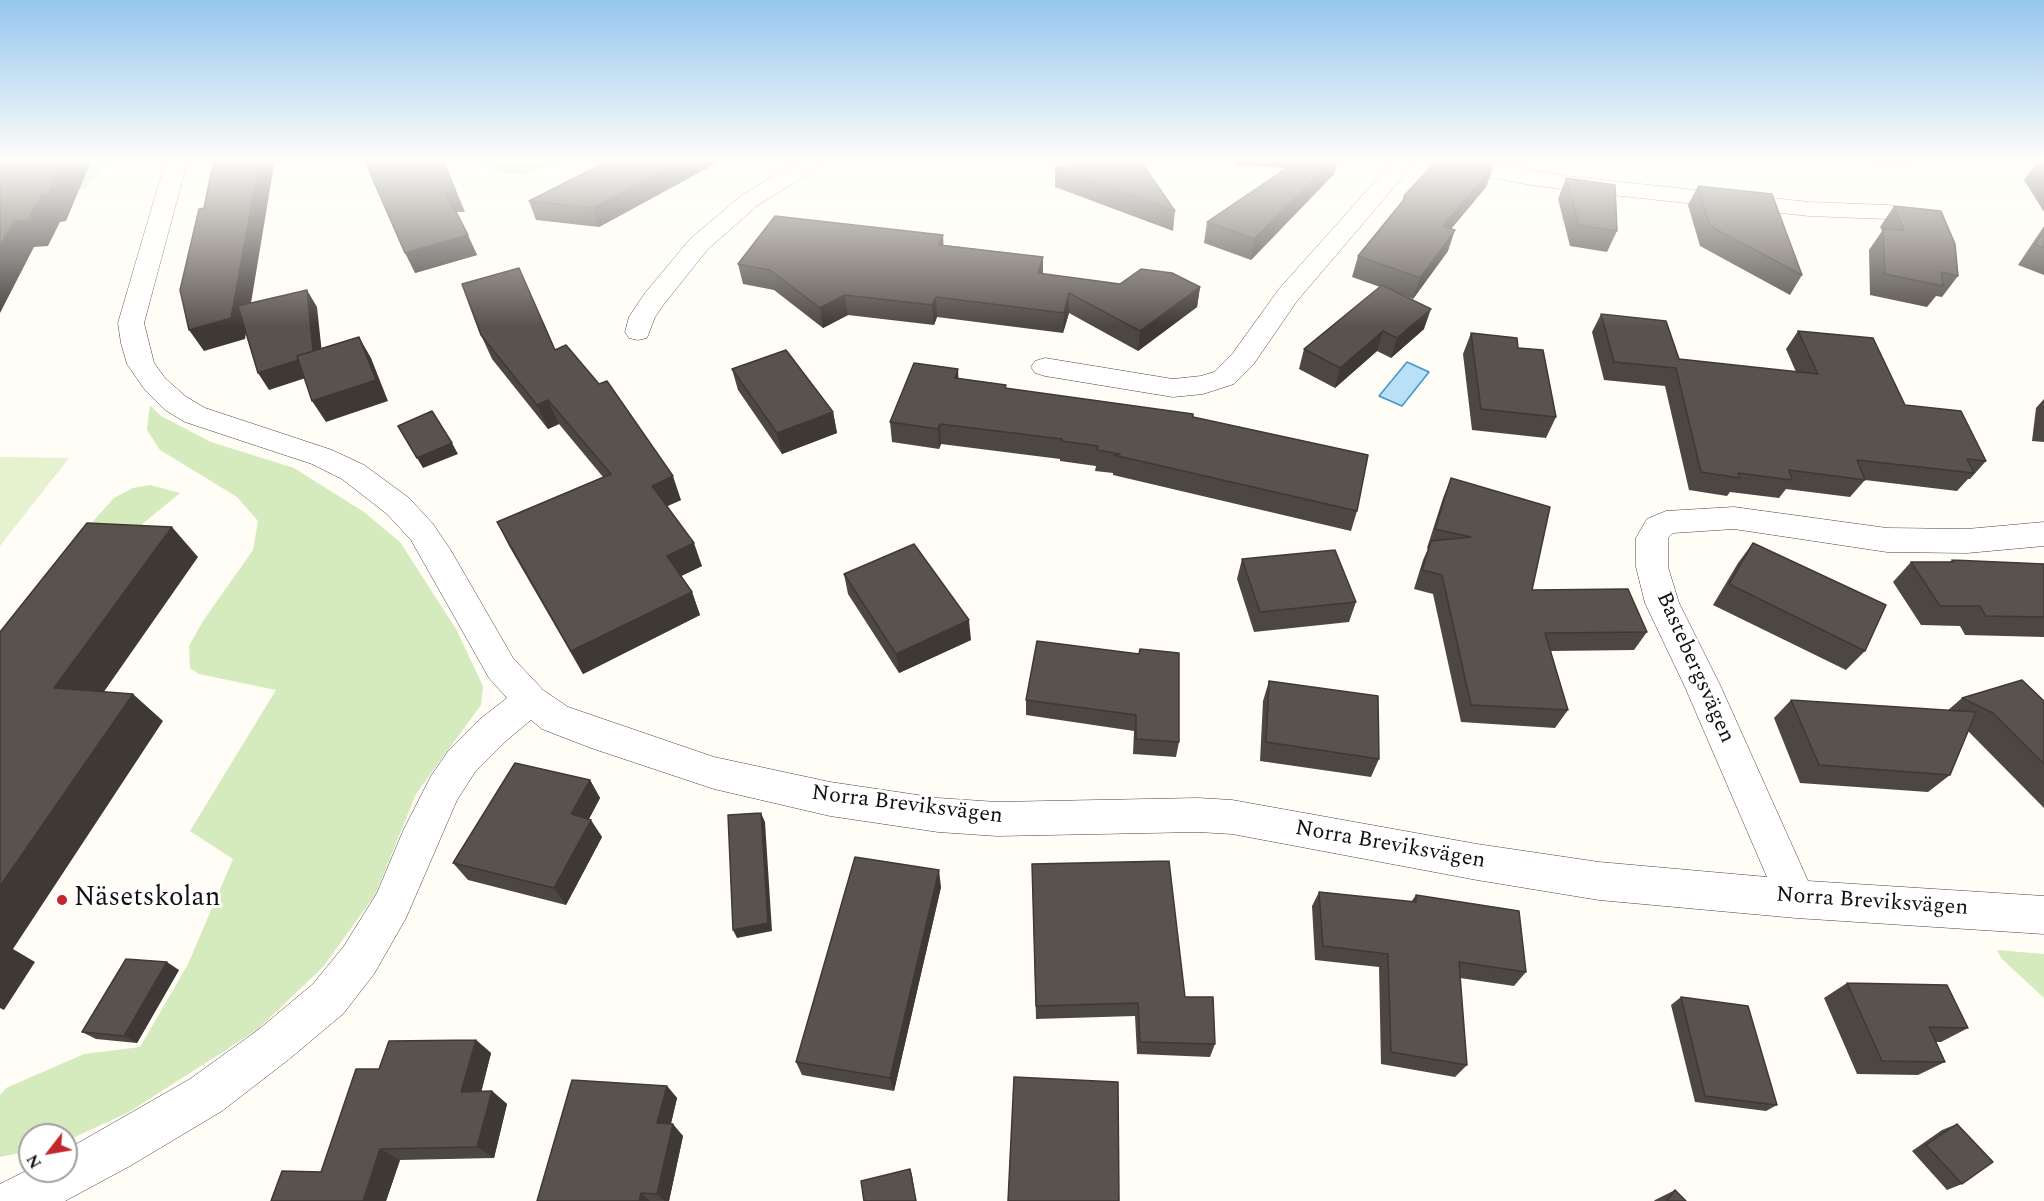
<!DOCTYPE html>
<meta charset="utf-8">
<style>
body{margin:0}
#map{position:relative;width:2044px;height:1201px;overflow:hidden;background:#fffdf5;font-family:Spectral,serif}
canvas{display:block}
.north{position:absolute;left:18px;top:1123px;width:60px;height:60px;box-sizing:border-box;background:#fff;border:2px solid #a0a0a0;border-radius:50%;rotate:239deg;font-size:16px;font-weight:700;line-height:24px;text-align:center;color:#111}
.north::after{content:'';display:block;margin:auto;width:21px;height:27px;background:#c4262e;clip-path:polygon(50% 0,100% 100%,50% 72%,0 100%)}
</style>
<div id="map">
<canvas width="2044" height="1201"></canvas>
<div class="north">N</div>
</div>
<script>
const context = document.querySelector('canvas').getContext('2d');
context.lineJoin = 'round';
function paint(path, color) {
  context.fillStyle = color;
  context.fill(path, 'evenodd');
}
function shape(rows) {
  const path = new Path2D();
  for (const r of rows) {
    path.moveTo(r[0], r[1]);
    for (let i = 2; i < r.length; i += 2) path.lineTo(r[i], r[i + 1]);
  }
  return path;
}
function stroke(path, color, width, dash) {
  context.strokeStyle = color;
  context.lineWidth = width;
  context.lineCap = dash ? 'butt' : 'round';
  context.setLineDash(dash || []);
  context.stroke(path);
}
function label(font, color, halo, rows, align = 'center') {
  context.font = font + ' Spectral,serif';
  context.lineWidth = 6;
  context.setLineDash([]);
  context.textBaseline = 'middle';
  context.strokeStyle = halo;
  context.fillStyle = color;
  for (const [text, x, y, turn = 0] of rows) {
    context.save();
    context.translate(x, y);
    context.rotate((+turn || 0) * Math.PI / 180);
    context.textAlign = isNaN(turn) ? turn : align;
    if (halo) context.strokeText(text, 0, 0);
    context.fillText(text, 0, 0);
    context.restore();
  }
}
paint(shape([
 [98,159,111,159,86,188,0,200,0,180],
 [150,405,161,416,211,442,294,468,364,512,400,542,456,629,483,686,481,705,416,794,375,895,323,967,257,1030,129,1112,66,1141,66,1135,30,1135,30,1151,0,1157,0,1095,6,1088,84,1054,140,1047,188,964,233,859,190,831,276,690,199,674,190,668,189,646,203,621,253,550,258,521,237,497,160,450,147,430],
 [150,485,180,493,123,540,86,529,114,498,133,488],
 [1997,950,2044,954,2044,998,2001,958]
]), '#d5ebbd');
paint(shape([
 [481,159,563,159,524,175,496,171]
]), '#b9dc9c');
paint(shape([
 [0,457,69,458,0,546]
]), '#e6f2cf');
const water = shape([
 [1407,362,1429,372,1402,406,1379,396,1407,362]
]);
paint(water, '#b9e0f7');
stroke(water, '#3f96cf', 1.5);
const minor = shape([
 [166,159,188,159,144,323,154,363,165,378,185,396,205,408,332,450,364,465,409,498,433,524,450,549,513,658,543,690,568,707,714,757,830,782,938,798,997,802,1198,798,1232,800,1477,844,1599,862,1767,877,1685,687,1645,603,1636,567,1636,538,1647,519,1666,511,1734,507,1887,528,1967,529,2044,522,2044,546,1967,553,1887,552,1734,529,1673,533,1668,538,1668,567,1679,603,1721,687,1808,881,2044,896,2044,934,1796,918,1599,900,1477,880,1232,834,1198,832,997,836,938,832,830,816,714,789,591,748,542,729,531,720,506,741,475,772,457,800,406,918,374,974,343,1014,288,1060,222,1111,130,1166,65,1201,0,1201,0,1184,30,1169,30,1171,66,1171,66,1150,190,1079,258,1030,313,984,344,946,377,893,403,831,431,776,449,750,480,719,507,698,489,678,411,540,387,514,342,479,312,464,185,422,165,410,145,390,127,364,121,343,118,323,166,159],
 [802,159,828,159,825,164,758,205,708,249,664,304,655,317,647,338,638,340,629,338,625,332,629,317,645,293,690,239,742,195,802,159],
 [1395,159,1418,159,1297,301,1253,365,1234,384,1203,394,1173,397,1045,376,1035,373,1031,367,1035,361,1045,358,1173,379,1201,376,1214,372,1233,353,1279,289,1395,159],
 [1425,159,1467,159,1574,177,1809,202,1888,205,1896,207,1900,212,1896,217,1888,219,1809,216,1574,191,1525,184,1436,166,1428,164,1425,159]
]);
stroke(minor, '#444', 1);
paint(minor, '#fff');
paint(shape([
 [443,159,465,212,456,212,477,255,415,273],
 [612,159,724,159,599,227,536,220,529,201],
 [1235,159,1338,159,1334,174,1251,260,1204,243,1207,222,1287,168,1235,165],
 [1438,159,1500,159,1493,160,1491,166,1493,167,1486,187,1451,229,1448,251,1413,299,1398,293,1424,329,1391,358,1377,351,1335,388,1299,369,1304,349,1380,287,1352,277,1358,256,1402,201,1404,196],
 [1836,159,1911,159,1908,163],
 [2039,160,2044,160,2044,212,2024,180],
 [1055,167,1175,211,1173,231,1055,187],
 [1566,178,1617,231,1607,252,1570,246,1558,199],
 [1698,186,1802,275,1790,295,1700,246,1688,205],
 [1894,206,1958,276,1942,297,1936,296,1927,307,1870,295,1869,250,1882,231,1880,227],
 [2044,226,2044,275,2018,265],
 [944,245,1043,257,1043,274,1120,284,1200,287,1197,307,1138,351,1069,313,1063,333,937,317,934,325,848,315,823,328,774,290,743,284,738,264],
 [1601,314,1679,359,1796,372,1786,349,1798,331,1986,461,1970,479,1968,479,1957,491,1865,480,1850,497,1786,489,1779,498,1730,492,1727,496,1689,490,1665,386,1604,380,1592,332],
 [1471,333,1518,348,1556,417,1546,438,1472,430,1463,354],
 [481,335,555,350,681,500,667,506,702,566,681,576,692,592,700,615,583,674,509,546,497,522,603,477,559,424,548,429,492,359],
 [732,369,833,412,837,433,782,454,738,390],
 [958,369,958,378,1006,388,1193,417,1357,511,1351,531,1113,475,1113,473,1095,471,1096,466,1060,461,1060,459,941,444,939,449,892,442,890,422],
 [2044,399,2044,442,2032,441,2036,408],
 [1451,478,1532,590,1647,632,1634,650,1551,651,1568,710,1555,728,1461,722,1433,594,1414,589,1423,560,1428,549,1427,548,1443,498],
 [1753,543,1865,651,1846,670,1713,605,1738,563],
 [1242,559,1356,602,1349,622,1254,632,1237,579],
 [1952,560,2044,564,2044,637,1965,635,1960,626,1921,625,1893,582,1911,562,1950,562],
 [844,574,971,640,899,673,848,594],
 [1037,641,1179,742,1176,757,1133,754,1134,731,1026,715,1026,700],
 [1269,681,1379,759,1371,777,1260,761,1263,701],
 [1962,698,2044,701,2044,808,1968,731,1950,775,1928,792,1800,783,1774,718,1791,700,1947,711],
 [590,780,600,798,589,819,602,837,566,905,468,880,453,863],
 [1032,864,1215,1044,1210,1057,1137,1054,1135,1016,1036,1019],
 [941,887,894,1091,802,1075,796,1062],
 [1319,892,1411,902,1416,895,1526,972,1514,986,1460,978,1467,1065,1455,1077,1381,1064,1379,967,1315,960,1312,906],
 [179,970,137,1043,96,1039,82,1032],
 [1847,983,1968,1028,1941,1042,1936,1042,1945,1062,1918,1075,1857,1074,1824,998],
 [1681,997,1777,1105,1766,1111,1695,1102,1671,1005],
 [476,1040,491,1053,481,1092,492,1091,507,1104,494,1158,400,1160,386,1201,271,1201,321,1172,379,1069],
 [667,1086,677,1098,671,1124,683,1136,669,1201,537,1201],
 [1957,1124,1962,1184,1947,1190,1912,1151,1942,1130],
 [1675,1190,1686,1201,1654,1201,1655,1200]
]), '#4d4742');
paint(shape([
 [63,159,92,159,66,221,60,222,48,246,34,247,0,313,0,246,14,221],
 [260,159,275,159,245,339,204,351,189,330],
 [685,159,724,159,599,227,593,208],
 [1334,159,1338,159,1334,174,1251,260,1254,239],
 [1493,159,1489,171,1493,167,1486,187,1436,247,1443,226],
 [1455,230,1448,251,1413,299,1420,278],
 [468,235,477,255,415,273,405,253],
 [943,235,944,254,939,245],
 [1043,257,1043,277,1038,273],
 [1200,287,1197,307,1138,351,1140,331],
 [307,290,317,307,324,372,269,390,258,373],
 [1069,293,1069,313,1063,333,1064,313],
 [845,295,848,315,823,328,820,308],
 [936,297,937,317,934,325,932,305],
 [1431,309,1424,329,1391,358,1397,338],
 [1383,331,1377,351,1335,388,1340,368],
 [359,337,371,358,388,401,326,422,312,401],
 [958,369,959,390,955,378],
 [548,400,559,424,548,429,537,405],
 [833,412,837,433,782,454,777,433],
 [940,424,941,444,939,449,938,429],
 [452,443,458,454,423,468,417,458],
 [673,476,681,500,661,509,652,486],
 [172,527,198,557,87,716,54,688],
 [694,543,702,566,675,579,667,556],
 [692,592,700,615,583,674,571,651],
 [969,620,971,640,899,673,896,654],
 [133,694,163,721,13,949,35,962,4,1010,0,1008,0,886],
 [590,780,600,798,582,832,571,814],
 [761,813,765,822,772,931,737,938,733,930],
 [591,820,602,837,566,905,554,888],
 [939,870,941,887,894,1091,890,1078],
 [167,962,179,970,137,1043,124,1036],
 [476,1040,491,1053,478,1105,461,1092],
 [667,1086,677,1098,668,1135,657,1123],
 [492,1091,507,1104,494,1158,477,1147],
 [673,1124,683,1136,669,1201,665,1201,657,1194],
 [380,1149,400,1160,386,1201,363,1201],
 [910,1169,912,1175,916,1201],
 [641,1193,650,1201,639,1201]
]), '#3f3936');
const building = shape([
 [0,159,63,159,47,195,41,196,28,220,14,221,0,246,0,159],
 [214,159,260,159,231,318,189,330,180,290,199,209,204,208,214,159],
 [364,159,443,159,456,193,446,192,468,235,405,253,364,159],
 [612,159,685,159,593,208,529,201,612,159],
 [1107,159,1139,159,1175,211,1055,167,1107,159],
 [1300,159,1334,159,1254,239,1207,222,1300,159],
 [1438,159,1493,159,1488,166,1493,167,1443,226,1455,230,1420,278,1358,256,1407,196,1404,196,1438,159],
 [2039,160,2044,160,2044,168,2039,160],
 [1566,178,1615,185,1617,231,1579,225,1566,178],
 [1698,186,1772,194,1802,275,1710,226,1698,186],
 [1894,206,1941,211,1955,244,1958,276,1941,272,1943,286,1885,274,1883,229,1904,230,1894,206],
 [775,216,943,235,939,245,1043,257,1038,273,1120,284,1141,269,1172,273,1200,287,1140,331,1069,293,1064,313,936,297,932,305,845,295,820,308,770,270,738,264,775,216],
 [2044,231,2044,248,2035,245,2044,231],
 [519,268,555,350,566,345,599,384,607,381,673,476,652,486,694,543,667,556,692,592,571,651,497,522,611,474,548,400,537,405,481,335,462,284,519,268],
 [1382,285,1431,309,1397,338,1383,331,1340,368,1304,349,1382,285],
 [307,290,313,351,297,356,298,360,258,373,238,306,307,290],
 [1601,314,1666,321,1679,359,1818,374,1798,331,1873,338,1905,405,1961,411,1986,461,1967,459,1974,473,1857,460,1865,480,1789,470,1792,480,1738,473,1740,478,1701,472,1676,368,1614,362,1601,314],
 [1471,333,1517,338,1518,348,1543,350,1556,417,1481,409,1471,333],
 [359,337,376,380,312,401,297,356,359,337],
 [786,350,833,412,777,433,732,369,786,350],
 [914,363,958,369,955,378,1006,385,1005,388,1193,414,1193,417,1368,455,1357,511,1114,455,1120,454,1097,450,1098,446,1061,441,1062,439,940,424,938,429,890,422,914,363],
 [432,411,452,443,417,458,398,426,432,411],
 [1451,478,1550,507,1532,590,1628,589,1647,632,1545,633,1568,710,1471,705,1442,575,1422,570,1431,541,1471,537,1435,529,1451,478],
 [87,523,172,527,54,688,133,694,0,886,0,632,87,523],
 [1753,543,1886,605,1865,651,1729,584,1753,543],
 [914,544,969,620,896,654,844,574,914,544],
 [1335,550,1356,602,1260,612,1242,559,1335,550],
 [1952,560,2044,564,2044,617,1986,616,1980,606,1940,606,1911,562,1953,562,1952,560],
 [1037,641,1139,654,1140,649,1179,653,1179,742,1136,739,1136,715,1026,700,1037,641],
 [2022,680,2044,701,2044,764,1993,713,1962,698,2022,680],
 [1269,681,1378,696,1379,759,1266,742,1269,681],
 [1791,700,1976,712,1950,775,1819,765,1791,700],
 [515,763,590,780,571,814,591,820,554,888,453,863,515,763],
 [761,813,768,923,733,930,728,815,761,813],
 [855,857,939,870,890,1078,796,1062,855,857],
 [1169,861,1185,997,1213,997,1215,1044,1140,1042,1138,1003,1036,1006,1032,864,1169,861],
 [1319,892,1416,902,1416,895,1519,911,1526,972,1459,962,1467,1065,1391,1052,1388,954,1323,946,1319,892],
 [126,959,167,962,124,1036,82,1032,126,959],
 [1847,983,1947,985,1968,1028,1929,1027,1945,1062,1882,1061,1847,983],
 [1681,997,1748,1006,1777,1105,1705,1096,1681,997],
 [476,1040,461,1092,492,1091,477,1147,380,1149,363,1201,271,1201,282,1171,321,1172,356,1069,379,1069,389,1041,476,1040],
 [1014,1077,1118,1082,1119,1201,1008,1201,1014,1077],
 [572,1080,667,1086,657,1123,673,1124,657,1194,641,1193,639,1201,537,1201,572,1080],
 [1957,1124,1993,1162,1962,1184,1926,1145,1957,1124],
 [910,1169,916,1201,864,1201,861,1181,910,1169],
 [1675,1190,1686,1201,1667,1201,1675,1190]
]);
paint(building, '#5a524d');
stroke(building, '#3f3936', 1.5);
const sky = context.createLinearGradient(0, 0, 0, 327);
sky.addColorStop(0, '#95c6ee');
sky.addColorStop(0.49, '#fffefa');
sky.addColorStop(1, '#fffefa00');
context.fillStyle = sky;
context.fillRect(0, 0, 2044, 327);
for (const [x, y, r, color] of [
 [62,900,6,"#c4262e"]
]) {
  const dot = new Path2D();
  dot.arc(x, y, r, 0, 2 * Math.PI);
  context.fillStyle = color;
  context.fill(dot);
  stroke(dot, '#fff', 2);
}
label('22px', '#111', '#fff', [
 ["Bastebergsvägen",1694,668,66],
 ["Norra Breviksvägen",907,806,7],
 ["Norra Breviksvägen",1390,846,10],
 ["Norra Breviksvägen",1872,903,4]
]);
label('27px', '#111', '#fff', [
 ["Näsetskolan",74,900]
], 'left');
</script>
